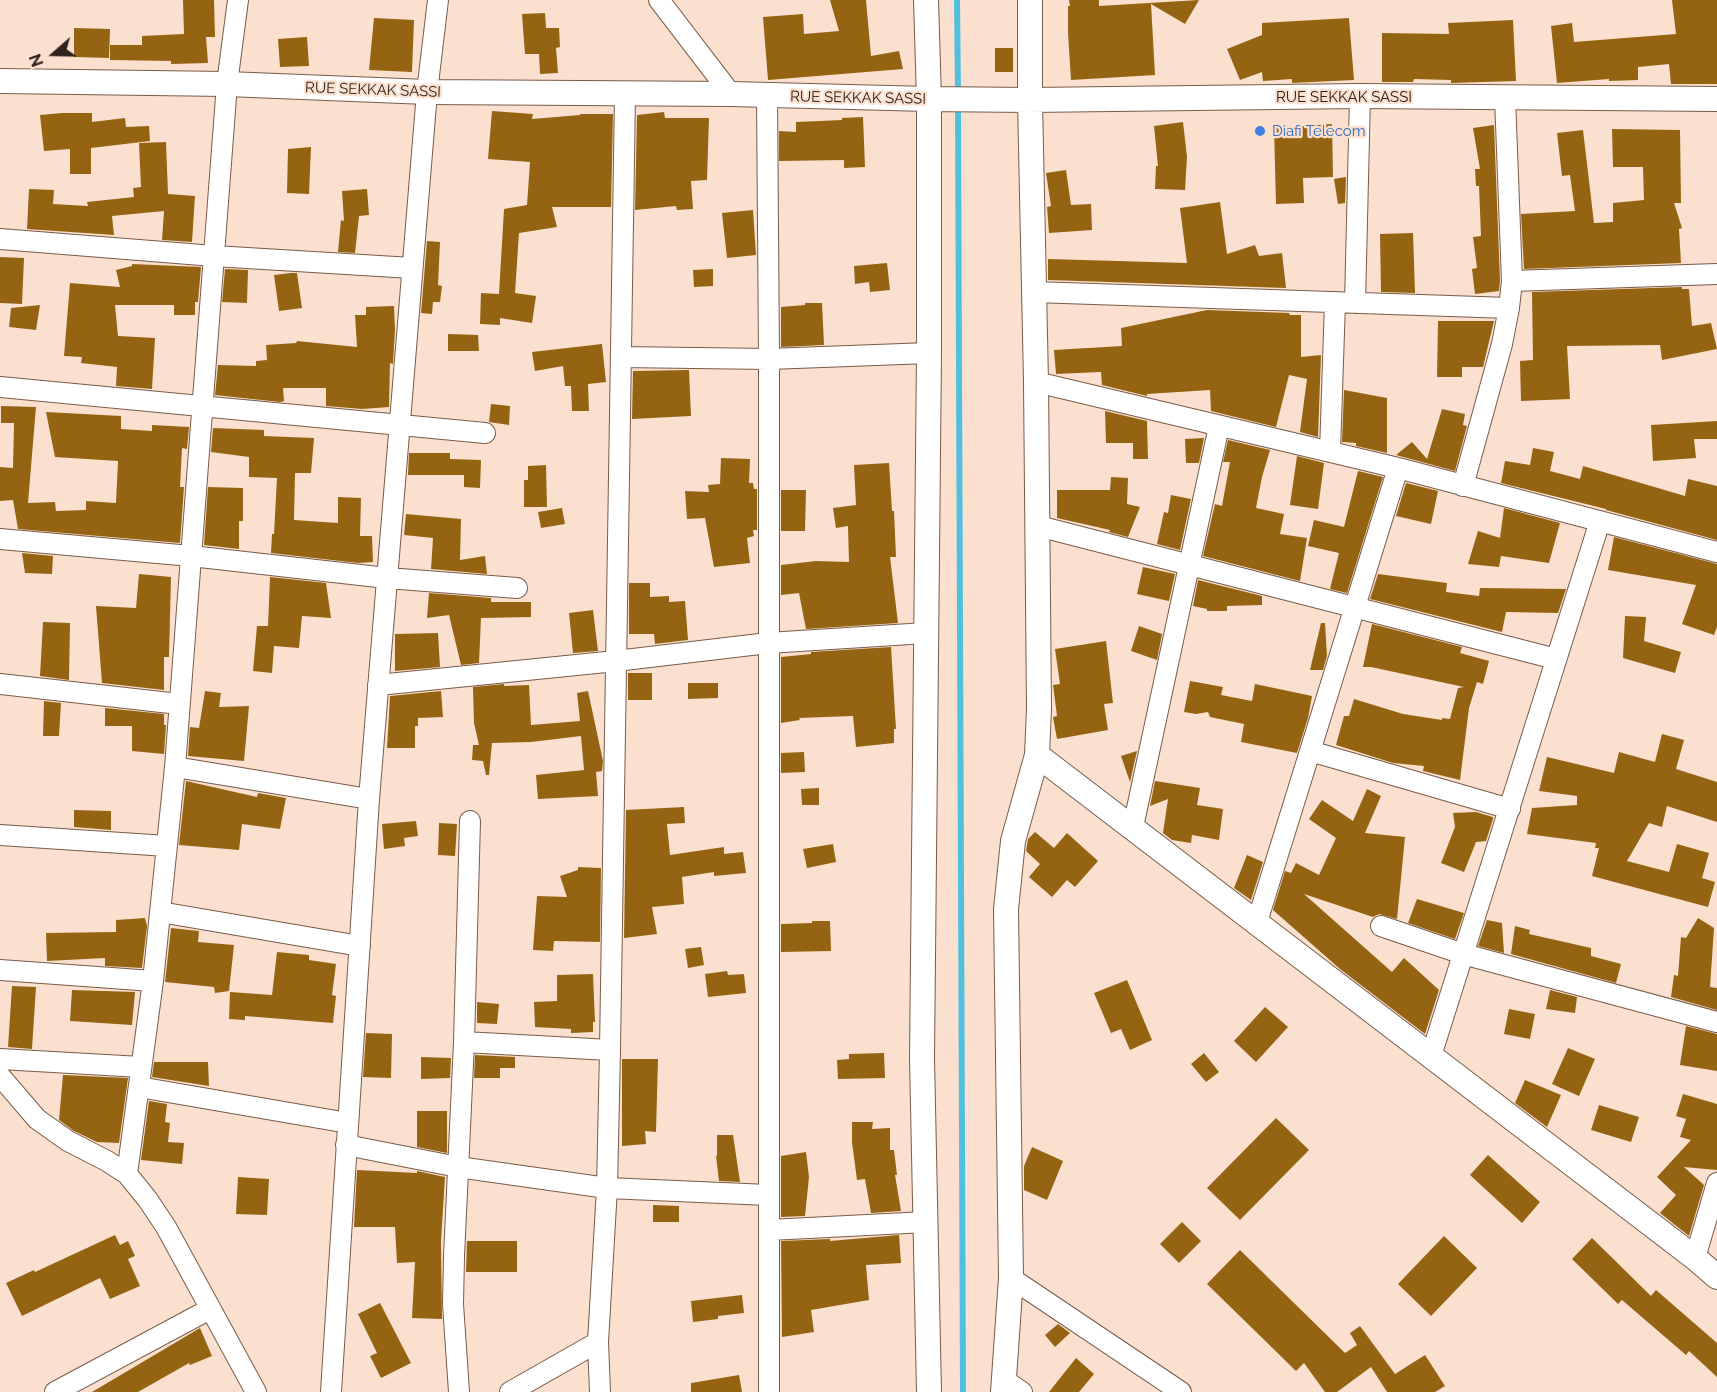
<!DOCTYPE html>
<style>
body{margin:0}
#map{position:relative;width:1717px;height:1392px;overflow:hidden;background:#fbe0cf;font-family:Raleway,sans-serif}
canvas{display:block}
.north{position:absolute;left:24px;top:24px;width:60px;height:60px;-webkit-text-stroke:4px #fbe0cf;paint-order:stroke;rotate:250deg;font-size:16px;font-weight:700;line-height:24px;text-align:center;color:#2e221a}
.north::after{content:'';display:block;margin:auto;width:21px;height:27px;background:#2e221a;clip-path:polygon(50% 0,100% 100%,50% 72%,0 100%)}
</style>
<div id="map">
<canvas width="1717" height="1392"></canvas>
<div class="north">N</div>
</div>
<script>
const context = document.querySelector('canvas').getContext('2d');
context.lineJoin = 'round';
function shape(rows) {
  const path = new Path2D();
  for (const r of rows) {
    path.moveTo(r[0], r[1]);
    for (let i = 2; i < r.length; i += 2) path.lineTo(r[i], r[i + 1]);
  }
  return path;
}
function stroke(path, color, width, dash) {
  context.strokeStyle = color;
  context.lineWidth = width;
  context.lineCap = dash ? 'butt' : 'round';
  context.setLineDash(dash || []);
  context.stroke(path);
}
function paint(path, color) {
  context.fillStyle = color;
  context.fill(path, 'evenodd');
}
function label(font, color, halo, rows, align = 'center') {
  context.font = font + ' Raleway,sans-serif';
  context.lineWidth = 4.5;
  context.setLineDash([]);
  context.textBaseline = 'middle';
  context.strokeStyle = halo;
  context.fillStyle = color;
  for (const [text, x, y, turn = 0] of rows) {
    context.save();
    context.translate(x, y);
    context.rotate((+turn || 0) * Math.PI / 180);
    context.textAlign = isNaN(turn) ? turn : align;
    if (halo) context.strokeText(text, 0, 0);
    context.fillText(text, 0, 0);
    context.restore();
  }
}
stroke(shape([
 [957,0,958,95],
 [958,106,963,1392]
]), '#51c0df', 6);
paint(shape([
 [183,0,214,0,215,37,206,37,208,63,171,64,171,61,110,60,110,45,142,45,142,36,184,34],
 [830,0,866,0,871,56,899,51,903,69,768,80,763,17,803,14,804,34,839,31],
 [1069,0,1099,0,1099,6,1199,0,1185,24,1151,4,1155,75,1071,80,1068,33,1068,6,1070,6],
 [1672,0,1717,0,1717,84,1671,84,1669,64,1638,67,1638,80,1609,81,1609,79,1557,83,1551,26,1572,23,1574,42,1676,34],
 [545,13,546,28,559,28,560,47,556,48,558,73,540,74,539,54,525,54,522,14],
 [374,18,414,20,412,72,369,70],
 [1349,18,1354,80,1292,83,1292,79,1263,81,1262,72,1240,80,1227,49,1262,35,1262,23],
 [1513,20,1516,81,1451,83,1451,80,1414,79,1413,82,1382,82,1382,33,1449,34,1448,23],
 [74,28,110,29,109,58,74,57],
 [307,37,309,66,280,67,278,39],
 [995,48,1013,48,1013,72,995,72],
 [492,111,533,114,532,119,580,115,580,114,613,114,611,207,552,207,557,227,519,233,515,293,536,296,532,323,500,318,500,325,480,324,481,293,499,294,504,209,527,205,530,162,488,159],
 [664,112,665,118,709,118,707,180,691,181,693,209,677,210,676,206,635,210,637,115],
 [62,113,92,113,92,122,125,118,126,127,149,126,150,141,91,148,91,174,70,174,70,149,44,151,40,115],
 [863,117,865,167,844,168,844,160,779,161,779,131,796,132,796,122,842,120,842,118],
 [1183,122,1187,157,1185,190,1155,189,1156,166,1158,166,1154,126],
 [1332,124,1333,177,1303,178,1304,203,1276,204,1274,128],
 [1494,125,1500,281,1499,291,1475,294,1472,269,1477,268,1473,237,1481,236,1479,186,1476,186,1475,169,1480,169,1473,128],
 [1612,129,1680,130,1681,203,1674,203,1682,228,1679,229,1681,263,1524,269,1521,214,1575,211,1570,175,1562,176,1557,133,1583,130,1594,223,1613,222,1613,203,1644,200,1643,167,1613,167],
 [166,142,168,194,195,196,192,242,162,240,164,211,112,216,114,235,27,229,29,189,54,190,53,204,88,206,87,202,134,197,133,188,141,187,139,143],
 [311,147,309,194,287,193,288,149],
 [1066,170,1071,205,1091,204,1092,230,1049,233,1047,207,1051,206,1046,173],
 [1346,177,1345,203,1338,204,1334,179],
 [367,189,369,215,359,216,355,253,338,252,341,220,344,221,342,191],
 [1220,202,1227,254,1255,245,1259,256,1282,253,1286,288,1048,280,1048,259,1187,263,1180,208],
 [753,210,756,255,727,258,722,213],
 [1413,233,1415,293,1381,292,1380,234],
 [427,241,440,242,438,285,442,286,440,302,433,302,432,314,421,313],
 [0,257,24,258,22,304,0,303],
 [887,263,890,290,870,292,869,282,855,284,854,266],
 [132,264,201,267,198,302,195,302,195,315,174,315,174,305,115,305,118,336,155,338,152,389,116,386,117,367,81,363,82,357,64,356,70,283,120,287,116,270,132,266],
 [225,269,248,270,247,303,222,302],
 [713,269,713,286,694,287,693,270],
 [291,273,297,273,302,308,279,311,274,275],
 [1682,287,1682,289,1689,289,1692,326,1711,323,1717,349,1662,360,1660,345,1567,346,1570,399,1521,401,1520,361,1533,360,1532,292],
 [805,303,822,303,824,345,781,347,781,307,805,305],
 [40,305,36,330,9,327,11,308],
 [394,306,395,330,393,364,390,363,389,407,362,409,326,406,326,388,283,388,284,401,280,402,215,395,218,365,256,366,256,361,267,360,266,345,296,343,297,341,357,347,355,315,366,315,366,307],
 [1207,310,1289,313,1290,315,1301,315,1301,357,1321,355,1318,437,1300,432,1307,379,1289,375,1276,427,1211,411,1210,390,1147,394,1147,396,1102,385,1101,372,1056,374,1054,350,1122,346,1121,328],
 [1438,321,1494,321,1483,367,1462,367,1462,377,1437,377],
 [448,334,478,335,479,351,448,351],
 [602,344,606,382,588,384,589,411,572,411,571,386,565,386,563,366,535,371,532,352],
 [689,370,691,416,632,419,633,371],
 [1344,390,1387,398,1387,453,1356,446,1356,443,1342,442],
 [491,404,510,406,509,425,489,422],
 [1,406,36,407,28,503,55,502,56,511,86,510,86,501,116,503,118,461,55,457,46,412,121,416,121,429,152,431,152,425,189,427,187,449,182,448,180,487,184,487,180,543,18,529,13,500,0,501,0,467,13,468,14,423,1,423],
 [1442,409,1465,414,1463,425,1467,426,1455,471,1396,455,1412,442,1427,459],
 [1105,411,1147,421,1148,459,1133,459,1133,443,1106,443],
 [1717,421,1717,439,1694,439,1696,458,1653,461,1651,425],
 [213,428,264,430,264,436,314,438,311,473,295,473,294,520,338,523,338,497,361,498,360,536,372,536,373,562,358,563,271,553,272,534,274,534,277,478,249,477,249,457,211,452],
 [1204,438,1199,463,1186,463,1185,439],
 [1228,440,1270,450,1262,477,1256,508,1284,514,1280,534,1307,538,1300,581,1203,556,1215,504,1222,506,1230,462,1223,462],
 [1533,448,1554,452,1550,471,1580,479,1583,466,1685,496,1688,479,1717,486,1717,540,1606,510,1606,509,1501,483,1505,461,1530,465],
 [409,453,450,453,450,459,481,460,480,488,464,487,464,475,408,475],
 [1297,456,1324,463,1318,509,1290,505],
 [721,458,750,459,749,483,753,483,754,489,757,489,757,530,753,530,754,536,747,538,750,563,714,567,705,518,687,519,685,491,709,492,708,485,720,484],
 [889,463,892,511,894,511,896,557,890,557,898,623,806,629,799,593,781,595,781,565,816,561,849,562,848,526,836,528,833,508,856,505,854,465],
 [546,465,547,507,524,507,524,480,528,480,528,466],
 [1358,471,1383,477,1347,593,1330,589,1339,553,1308,546,1314,520,1344,527],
 [1111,477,1128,478,1127,504,1140,507,1128,537,1109,532,1110,530,1057,518,1057,490,1110,490],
 [1406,483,1438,491,1431,524,1396,516],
 [208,487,243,488,243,521,239,521,239,549,204,545],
 [781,490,806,490,805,531,781,531],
 [1171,495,1191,499,1180,550,1157,544,1164,512,1168,513],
 [562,508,565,524,541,528,538,512],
 [1504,508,1560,523,1549,563,1501,556,1499,567,1468,564,1478,531,1500,538],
 [406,514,461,519,460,560,485,556,487,574,431,569,433,538,404,535],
 [1614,537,1717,564,1717,627,1714,635,1682,624,1696,585,1608,570],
 [22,553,53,556,52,574,25,573],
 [1143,567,1175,574,1169,601,1137,594],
 [139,574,171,577,169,657,164,657,164,690,102,683,96,606,136,608],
 [1378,574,1447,583,1446,592,1479,596,1480,588,1566,589,1558,613,1506,612,1502,632,1370,599],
 [270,577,326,583,331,618,302,616,299,648,274,646,272,673,253,671,257,626,268,626],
 [1198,580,1262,596,1262,605,1227,606,1227,611,1207,611,1207,609,1193,606],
 [629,583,650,583,650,597,669,596,669,602,685,601,688,640,655,644,654,634,629,634],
 [429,593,491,598,491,602,531,602,531,617,481,618,479,663,461,665,449,615,427,618],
 [593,610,598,651,573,653,569,613],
 [1625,616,1646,617,1644,641,1681,652,1675,673,1623,658],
 [43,622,70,623,69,680,40,676],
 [1321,623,1325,623,1327,656,1323,670,1310,670],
 [1372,624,1462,647,1460,653,1489,661,1483,684,1477,682,1469,708,1460,780,1423,771,1424,766,1393,763,1336,745,1344,716,1349,716,1354,699,1403,714,1442,720,1442,718,1450,719,1458,688,1464,687,1371,667,1363,667],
 [1139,626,1162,634,1157,660,1131,651],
 [438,633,440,667,395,671,395,634],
 [1106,641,1113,703,1104,704,1108,730,1057,739,1053,717,1057,716,1053,685,1060,684,1055,649],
 [891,647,896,729,894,729,894,743,856,747,853,716,799,718,800,720,781,723,781,657,811,654,811,652],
 [628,673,652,673,652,700,628,700],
 [1190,681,1223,687,1221,695,1252,701,1255,684,1312,696,1308,718,1297,753,1241,742,1244,724,1210,717,1208,712,1196,714,1184,712],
 [688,683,718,683,718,698,688,699],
 [504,684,504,686,529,685,531,725,580,721,577,693,588,691,603,761,602,771,596,772,598,796,538,799,536,775,584,770,581,736,531,742,492,743,489,775,486,775,483,761,472,760,473,745,479,745,474,723,473,687],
 [205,691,221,693,219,707,249,706,244,761,188,756,190,727,199,728],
 [441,691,443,717,418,718,418,726,415,726,415,748,387,748,390,696],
 [44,701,61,703,59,736,43,736],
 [105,708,164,714,164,725,166,725,164,754,132,751,132,726,105,726],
 [1662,734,1684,740,1676,769,1717,782,1717,822,1667,806,1662,827,1649,823,1627,861,1669,872,1677,844,1709,853,1702,878,1715,882,1708,907,1592,876,1599,848,1595,848,1596,843,1527,834,1532,808,1577,805,1577,796,1539,791,1547,757,1614,773,1619,752,1655,762],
 [1137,751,1130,782,1121,756],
 [804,752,805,772,781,773,781,753],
 [186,781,257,797,258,793,286,798,280,829,242,824,239,850,179,845],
 [1155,781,1200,788,1197,805,1223,809,1219,840,1192,835,1191,843,1172,840,1163,833,1168,799,1150,806],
 [819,788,819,805,802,805,801,789],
 [1367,789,1381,796,1365,833,1405,837,1397,919,1379,914,1373,917,1304,894,1392,972,1404,958,1439,990,1425,1034,1340,969,1273,910,1285,871,1291,873,1296,863,1319,875,1336,838,1309,819,1322,800,1353,821],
 [684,807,685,823,667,824,670,855,724,847,724,854,743,852,746,873,714,876,714,872,682,877,684,904,652,907,657,934,624,938,626,810],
 [74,810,111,811,111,830,74,827],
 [1476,812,1493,817,1493,819,1486,841,1476,842,1464,872,1441,863,1455,827,1453,813],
 [416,821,418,836,404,838,405,846,384,849,382,824],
 [439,823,457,824,455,856,438,855],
 [1035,832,1054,848,1067,833,1098,861,1075,887,1067,880,1052,897,1029,877,1040,864,1026,851,1028,839],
 [833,844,836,862,807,868,803,849],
 [1247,855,1263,862,1251,900,1234,888],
 [578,867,601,868,600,942,554,941,553,951,533,950,537,896,567,897,560,876,578,870],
 [1417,899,1464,913,1455,939,1408,923],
 [145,918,147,926,142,968,105,966,105,958,47,961,46,933,116,932,116,920],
 [1698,918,1714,928,1710,987,1717,988,1717,1010,1671,997,1674,975,1678,976,1681,937,1686,938],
 [1487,920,1502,923,1504,953,1478,946],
 [812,921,830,921,831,951,781,952,781,924,812,923],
 [1515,926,1530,930,1529,934,1591,948,1591,956,1621,964,1616,983,1511,954],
 [171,928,199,931,198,942,234,945,229,991,215,993,214,987,165,982],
 [701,947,704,965,688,968,685,949],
 [277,952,309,955,309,960,336,964,332,995,336,996,333,1023,245,1016,245,1020,229,1019,230,992,272,995],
 [727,971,728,975,744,974,746,993,708,997,705,974],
 [593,974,595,1022,593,1022,593,1032,571,1033,571,1029,535,1027,534,1002,557,1001,557,975],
 [1127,980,1152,1040,1130,1050,1121,1029,1111,1033,1094,993],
 [12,986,36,987,32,1049,8,1047],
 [72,990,135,992,132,1025,70,1021],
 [1550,990,1577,997,1575,1013,1546,1009],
 [477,1002,499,1004,497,1024,477,1023],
 [1265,1007,1288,1027,1256,1062,1234,1041],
 [1509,1009,1535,1014,1530,1039,1504,1034],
 [1686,1026,1717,1034,1717,1071,1680,1065],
 [366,1033,392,1034,391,1078,363,1077],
 [1568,1048,1595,1059,1579,1096,1552,1084],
 [884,1053,885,1078,838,1079,837,1060,849,1059,849,1054],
 [1204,1053,1219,1072,1206,1082,1191,1064],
 [475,1055,515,1057,515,1068,500,1068,500,1078,474,1078],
 [421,1057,451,1058,450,1078,421,1079],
 [622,1059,658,1059,656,1132,645,1131,646,1144,622,1146],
 [154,1062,208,1062,209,1086,152,1077],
 [63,1075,128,1078,119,1143,97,1142,74,1131,59,1120],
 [1525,1080,1561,1095,1547,1127,1515,1103],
 [1683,1094,1717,1104,1717,1170,1684,1167,1704,1185,1689,1236,1660,1213,1676,1195,1657,1177,1691,1140,1680,1137,1686,1119,1676,1116],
 [149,1101,167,1104,165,1122,170,1123,168,1142,184,1143,182,1164,141,1160],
 [1599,1105,1639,1117,1631,1142,1591,1130],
 [417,1111,447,1111,447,1153,417,1147],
 [1276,1118,1309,1150,1240,1220,1207,1188],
 [852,1122,873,1122,872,1129,890,1128,890,1150,894,1150,897,1175,895,1175,901,1211,871,1213,865,1179,857,1180,852,1142],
 [717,1135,733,1135,740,1182,719,1181,716,1156,717,1156],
 [1032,1147,1063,1161,1047,1200,1024,1190,1024,1166],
 [806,1152,809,1177,805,1216,781,1217,781,1156],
 [1488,1155,1540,1202,1522,1223,1470,1175],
 [357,1170,417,1173,417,1171,445,1177,441,1241,442,1319,412,1318,415,1262,397,1263,395,1227,354,1227],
 [238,1177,269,1179,267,1215,236,1214],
 [653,1205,679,1206,679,1222,653,1222],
 [1182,1222,1201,1241,1179,1263,1160,1244],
 [115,1235,120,1245,128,1241,135,1256,128,1259,140,1286,110,1299,100,1278,22,1316,6,1283,34,1270,35,1272],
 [899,1235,901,1263,866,1265,869,1300,811,1310,814,1332,782,1337,781,1241,830,1239,830,1241],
 [1444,1236,1477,1268,1431,1316,1398,1284],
 [1592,1238,1651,1296,1656,1290,1717,1343,1717,1377,1689,1351,1686,1355,1622,1300,1618,1304,1572,1259],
 [467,1241,517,1241,517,1272,466,1272],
 [1240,1250,1345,1353,1357,1345,1350,1333,1360,1326,1395,1374,1425,1355,1445,1386,1435,1392,1387,1392,1371,1367,1337,1392,1325,1392,1304,1363,1296,1371,1207,1284],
 [742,1295,744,1313,718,1316,718,1319,693,1322,691,1301],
 [380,1303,411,1363,381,1378,370,1356,377,1353,358,1314],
 [1058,1324,1070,1333,1055,1347,1045,1335],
 [200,1328,212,1356,190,1365,189,1363,138,1392,92,1392],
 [1076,1358,1094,1374,1079,1392,1049,1392],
 [739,1375,742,1392,691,1392,691,1383]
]), '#956412');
const minor = shape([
 [659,0,731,94],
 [767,96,769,359,769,1392],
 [0,239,214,256,412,268],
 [1512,281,1717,274],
 [1034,292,1509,308],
 [1355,303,1360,96],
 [621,357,769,359,929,353],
 [1036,382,1398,468,1717,552],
 [0,387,485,433],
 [1330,452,1335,302],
 [1463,486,1502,344,1509,308,1512,281,1505,98],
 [1038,526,1556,659],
 [0,539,191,556,387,578,517,588],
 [0,684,179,704],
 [378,685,616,661,768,643,926,633],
 [1310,751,1510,809],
 [175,767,369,799],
 [1133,827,1219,426],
 [0,835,167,846],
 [160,912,360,946],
 [1257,922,1398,468],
 [1381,926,1463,954,1717,1022],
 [0,970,153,981],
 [464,1042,610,1050],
 [1431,1056,1600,521],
 [0,1059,141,1067],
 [0,1076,37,1119,68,1141,107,1161,127,1174,148,1200,166,1227,256,1392],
 [139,1087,348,1123],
 [346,1145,458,1167,607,1188,768,1195],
 [127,1174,153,981,175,767,227,84,238,0],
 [769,1230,926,1222],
 [1695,1258,1717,1183],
 [1011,1278,1181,1392],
 [1003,1379,1022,1392],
 [55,1392,210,1309],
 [331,1392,369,799,427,92,438,0],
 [459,1392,453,1304,454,1256,464,1042,470,821],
 [510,1392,598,1342],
 [600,1392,598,1342,607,1188,610,1050,625,95]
]);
const tertiary = shape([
 [926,0,929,99,929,353,922,1058,929,1392],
 [0,81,227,84,427,92,731,94,929,99,1030,100,1360,96,1717,99],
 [1037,755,1695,1258,1717,1277],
 [1003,1392,1011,1278,1006,909,1013,841,1037,755,1039,709,1036,382,1030,100,1030,0]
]);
stroke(minor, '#785c48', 22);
stroke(tertiary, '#785c48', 26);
stroke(minor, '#fff', 20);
stroke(tertiary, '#fff', 24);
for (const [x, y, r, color] of [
 [1260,131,6,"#3f7fe0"]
]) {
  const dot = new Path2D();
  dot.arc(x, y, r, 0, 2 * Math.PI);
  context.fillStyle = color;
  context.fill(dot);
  stroke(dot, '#fbe0cf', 2);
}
label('15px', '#2e221a', '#fbe0cf', [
 ["RUE SEKKAK SASSI",373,90,2],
 ["RUE SEKKAK SASSI",1344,97],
 ["RUE SEKKAK SASSI",858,98,1]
]);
label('15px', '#366cbe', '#fbe0cf', [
 ["Diafi Telecom",1272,131]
], 'left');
</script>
